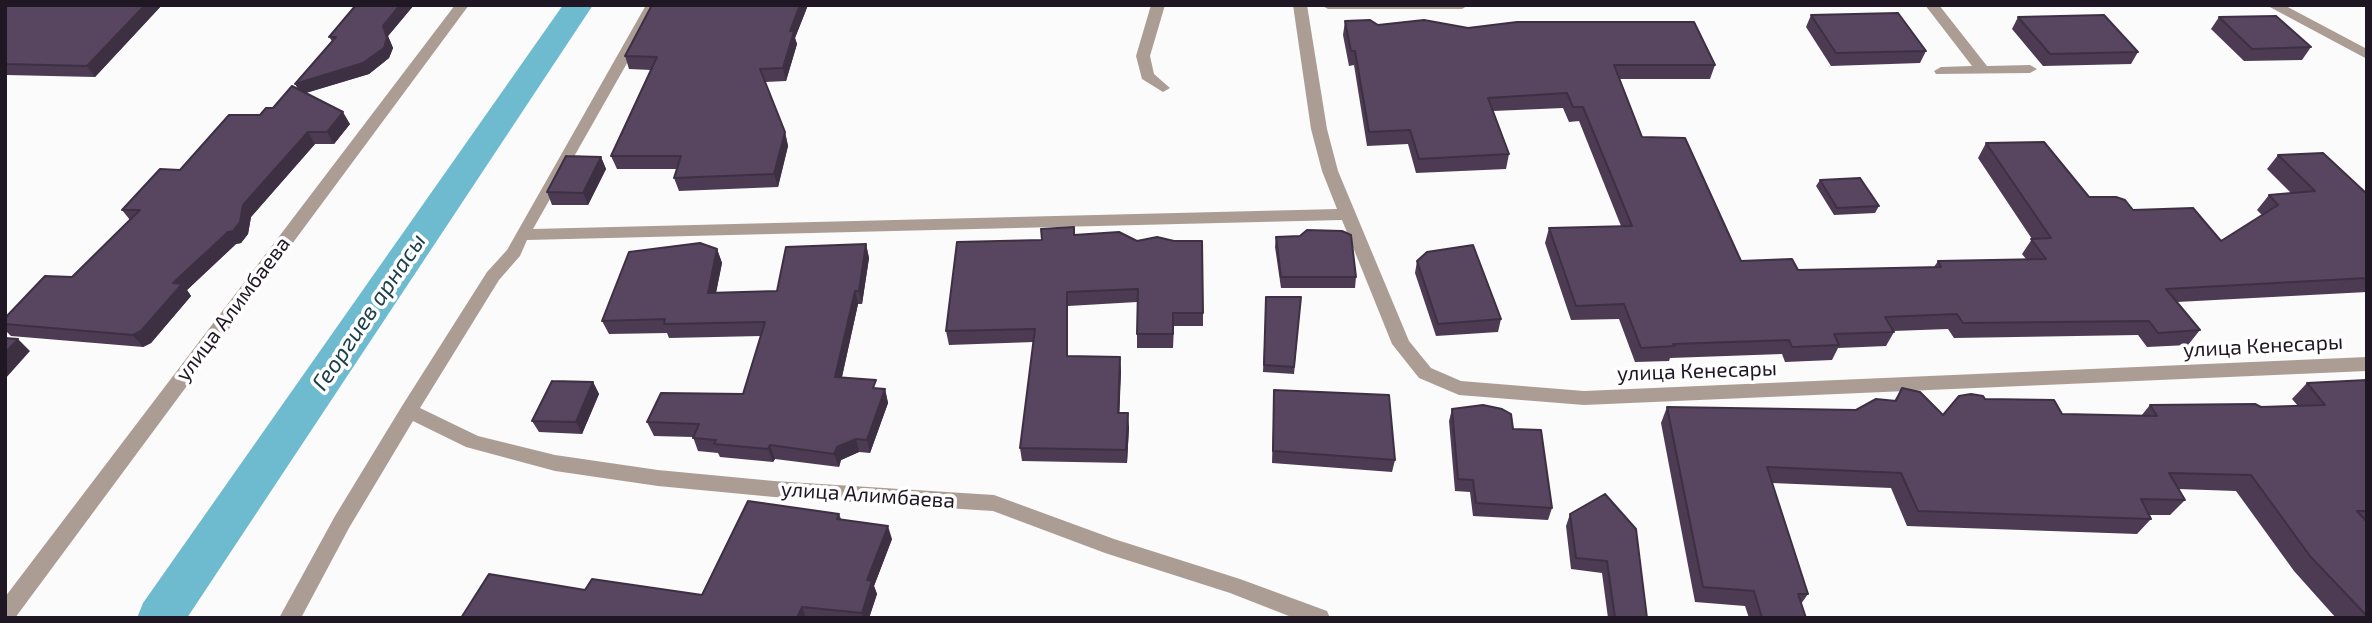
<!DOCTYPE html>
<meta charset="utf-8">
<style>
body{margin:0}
#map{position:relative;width:2372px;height:623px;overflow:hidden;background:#fbfbfb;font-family:"Exo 2",sans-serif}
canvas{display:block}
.frame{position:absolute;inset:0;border:7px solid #1f1723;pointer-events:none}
</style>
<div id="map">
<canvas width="2372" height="623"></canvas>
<div class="frame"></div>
</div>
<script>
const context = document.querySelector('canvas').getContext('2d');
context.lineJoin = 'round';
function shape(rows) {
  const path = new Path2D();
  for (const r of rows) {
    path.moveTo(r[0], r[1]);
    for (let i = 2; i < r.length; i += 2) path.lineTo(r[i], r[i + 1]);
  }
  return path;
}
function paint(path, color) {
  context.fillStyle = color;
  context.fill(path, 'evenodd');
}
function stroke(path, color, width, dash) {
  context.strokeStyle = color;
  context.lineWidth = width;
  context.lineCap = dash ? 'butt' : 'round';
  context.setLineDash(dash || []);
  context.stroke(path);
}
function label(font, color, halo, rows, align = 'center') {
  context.font = font + ' "Exo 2",sans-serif';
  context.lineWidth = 7;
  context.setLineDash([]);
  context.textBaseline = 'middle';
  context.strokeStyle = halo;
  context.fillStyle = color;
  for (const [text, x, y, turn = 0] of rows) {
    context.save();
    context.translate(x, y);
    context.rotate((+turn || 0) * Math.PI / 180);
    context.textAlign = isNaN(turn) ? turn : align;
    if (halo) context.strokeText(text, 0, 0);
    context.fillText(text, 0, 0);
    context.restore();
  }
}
paint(shape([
 [563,5,593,5,187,618,137,618,143,603,563,5]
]), '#6ebbd0');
paint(shape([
 [455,5,469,5,15,618,5,618,5,597,455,5],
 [646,5,660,5,533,229,1337,209,1322,171,1311,129,1293,5,1307,5,1327,129,1338,171,1409,341,1431,368,1461,381,1584,391,2367,357,2367,371,1584,405,1459,395,1419,378,1392,344,1342,220,527,240,520,256,499,280,420,408,478,436,555,455,658,470,774,481,994,495,1114,539,1240,579,1327,611,1330,618,1294,618,1230,593,1105,553,993,511,774,497,658,486,555,471,466,447,413,421,349,528,301,618,279,618,335,516,402,406,487,272,507,250,646,5],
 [1151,5,1165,5,1150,56,1154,74,1170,88,1163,92,1142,79,1136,56,1151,5],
 [1321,5,1469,5,1462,9,1328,9,1321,5],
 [1925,5,1939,5,1987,66,2030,65,2037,69,2030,73,1936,74,1934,71,1941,67,1972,66,1925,5],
 [2266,5,2284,5,2367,49,2367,59,2266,5]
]), '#ac9d94');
paint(shape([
 [5,5,162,5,95,77,7,75,5,77],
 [356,5,414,5,388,36,393,48,389,58,369,74,306,93,350,124,334,144,315,144,251,217,248,234,241,243,236,244,187,290,191,296,151,343,143,347,11,336,5,330,5,318,72,277,130,220,122,210,299,90,295,84,332,41,329,37],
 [652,5,808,5,795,38,797,44,786,81,765,82,785,132,788,146,778,187,679,191,674,178,677,169,617,169,611,156,651,70,629,69,625,56],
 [1811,15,1926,51,1920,63,1831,66,1806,27],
 [2018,17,2138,52,2131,64,2043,66,2012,29],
 [2219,17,2311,47,2302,60,2244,61,2211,29],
 [1345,21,1378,25,1468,28,1715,65,1710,79,1619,79,1642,137,1741,261,1798,270,1934,267,1938,261,2026,259,2022,254,2032,239,1978,158,1986,143,2089,197,2133,210,2221,241,2262,215,2257,210,2269,195,2291,193,2267,169,2278,155,2367,194,2367,292,2177,302,2200,330,2188,345,2147,347,2138,335,1954,338,1948,329,1893,331,1894,332,1886,346,1838,348,1832,360,1785,362,1782,354,1670,358,1669,361,1635,362,1619,319,1571,320,1545,243,1549,228,1621,226,1579,121,1569,122,1563,108,1493,111,1509,154,1506,169,1416,173,1408,144,1367,146,1354,65,1349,66,1343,35],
 [601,157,606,169,588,205,552,205,547,192],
 [1820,180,1879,206,1875,213,1834,215,1816,186],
 [1074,235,1203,313,1203,326,1174,326,1173,348,1137,348,1137,302,1068,306,1068,356,1121,370,1119,413,1129,427,1127,463,1022,461,1020,448,1034,342,949,345,946,331,1042,240],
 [1300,236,1356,277,1355,288,1281,288,1275,247,1276,237],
 [866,244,869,258,862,304,858,304,842,377,878,389,885,389,888,403,870,453,859,452,841,460,839,467,775,459,773,462,720,457,718,453,698,451,693,437,654,436,647,422,743,394,761,336,669,338,667,333,609,334,602,321,717,249,722,263,716,293,777,291],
 [1417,261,1501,319,1498,332,1436,336,1415,273],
 [1266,297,1301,297,1294,374,1263,372],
 [2367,380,2367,618,2336,618,2294,571,2236,491,2178,489,2185,500,2170,515,2149,515,2151,519,2137,534,1907,526,1891,488,1772,483,1808,594,1801,604,1806,618,1749,618,1745,606,1695,602,1661,423,1667,407,1856,410,1894,401,1902,388,1943,415,1985,399,2062,414,2141,416,2150,405,2261,407,2298,406,2292,399,2307,383],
 [593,382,599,394,582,434,539,432,532,421],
 [1274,390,1395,460,1392,472,1272,463],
 [1452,409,1513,429,1552,508,1548,520,1473,516,1470,492,1455,491,1449,421],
 [1605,494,1647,618,1608,618,1602,573,1571,569,1566,526,1570,514],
 [839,514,841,519,892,539,874,586,877,594,869,618,461,618,585,590,702,595]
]), '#4c3b53');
paint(shape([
 [145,5,162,5,95,77,87,66],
 [400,5,414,5,388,36,393,48,389,58,369,74,302,94,295,84,383,26],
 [800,5,808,5,795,38,797,44,786,81,783,68,790,31],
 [343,112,350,124,334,144,327,132],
 [308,132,315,144,251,217,248,234,241,243,236,244,187,290,191,296,151,343,143,347,133,335,173,283,228,232,243,205],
 [785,132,788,146,778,187,774,174],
 [601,157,606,169,588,205,583,193],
 [866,244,869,258,862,304,859,291],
 [717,249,722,263,713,307,708,293],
 [855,291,858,304,839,390,835,377],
 [1067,292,1068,306,1068,370,1067,356],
 [18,339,30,351,5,379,5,353],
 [1120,357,1121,370,1119,426,1118,413],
 [593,382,599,394,582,434,576,422],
 [885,389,888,403,870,453,867,440],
 [1128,413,1129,427,1127,463,1126,450],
 [856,439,859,452,841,460,839,467,834,454,837,447],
 [770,445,775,459,773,462,768,449],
 [888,526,892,539,874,586,877,594,869,618,864,618,862,613,867,580],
 [802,607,806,618,797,618]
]), '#3e3043');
const building = shape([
 [5,5,145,5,87,66,5,64,5,5],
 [356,5,400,5,383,26,387,38,384,48,363,63,295,84,336,37,329,37,356,5],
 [652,5,800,5,790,31,794,31,783,68,760,69,785,132,774,174,674,178,681,156,611,156,657,57,625,56,652,5],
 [1898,13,1926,51,1836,53,1811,15,1898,13],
 [2104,15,2138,52,2050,54,2018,17,2104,15],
 [2276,16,2311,47,2252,49,2219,17,2276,16],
 [1370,20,1378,25,1424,20,1468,28,1517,22,1694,22,1715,65,1614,65,1642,137,1685,138,1741,261,1792,259,1798,270,1941,267,1938,261,2046,259,2031,239,2051,238,1986,143,2044,142,2089,197,2116,197,2125,200,2133,210,2193,208,2221,241,2278,205,2269,195,2315,191,2278,155,2323,153,2367,194,2367,278,2166,289,2200,330,2158,333,2149,321,1963,323,1957,314,1885,317,1894,332,1834,334,1839,345,1792,347,1789,340,1673,344,1675,346,1641,348,1624,304,1576,306,1549,228,1632,226,1583,107,1573,107,1567,93,1488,98,1509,154,1419,159,1410,130,1369,132,1355,51,1351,51,1345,21,1370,20],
 [292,86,343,112,327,132,308,132,243,205,240,222,233,231,228,232,173,283,182,284,141,331,133,335,5,324,5,318,45,276,72,277,140,210,122,210,160,169,180,170,229,115,260,115,266,108,273,108,292,86],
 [566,156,601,157,583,193,547,192,566,156],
 [1860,178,1879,206,1837,208,1820,180,1860,178],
 [1074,227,1074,235,1119,232,1137,241,1157,237,1174,241,1202,241,1203,313,1173,313,1173,334,1137,334,1138,289,1067,292,1067,356,1120,357,1118,413,1128,413,1126,450,1020,448,1035,329,946,331,957,242,1042,240,1041,229,1074,227],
 [1307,230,1342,231,1351,235,1356,277,1281,277,1276,237,1300,236,1307,230],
 [700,243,717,249,708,293,777,291,786,247,866,244,859,291,855,291,835,377,876,380,873,388,885,389,867,440,856,439,837,447,834,454,770,445,768,449,714,444,716,440,693,438,699,424,647,422,661,393,743,394,765,322,664,324,665,319,602,321,629,252,700,243],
 [1473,245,1501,319,1438,324,1417,261,1427,252,1473,245],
 [1266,297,1301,297,1294,367,1264,365,1266,297],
 [5,338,18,339,5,353,5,338],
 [2367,380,2367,511,2357,511,2367,522,2367,616,2310,556,2251,475,2169,473,2185,500,2141,499,2151,519,1918,511,1901,473,1767,467,1808,594,1798,594,1806,618,1762,618,1754,591,1703,587,1667,407,1856,410,1876,399,1896,401,1902,388,1920,392,1943,415,1959,396,1971,394,1983,396,1985,399,2054,400,2062,414,2157,416,2150,405,2255,404,2261,407,2325,405,2307,383,2367,380],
 [552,381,593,382,576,422,532,421,552,381],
 [1274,390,1389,395,1395,460,1273,451,1274,390],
 [1483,405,1502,409,1511,414,1513,429,1541,430,1552,508,1476,503,1473,480,1458,479,1452,409,1483,405],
 [1605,494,1636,529,1647,618,1615,618,1607,561,1576,558,1570,514,1605,494],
 [748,501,839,514,837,519,888,526,867,580,872,581,862,613,802,607,797,618,461,618,489,574,585,590,592,579,702,595,748,501]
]);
paint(building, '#584560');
stroke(building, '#3e3043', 2);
label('21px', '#1f1723', '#fff', [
 ["улица Алимбаева",233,309,-53],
 ["улица Кенесары",2263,346,-3],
 ["улица Кенесары",1697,371,-2],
 ["улица Алимбаева",868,495,4]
]);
label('italic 23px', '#1c404a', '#fff', [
 ["Георгиев арнасы",369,312,-56]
]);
</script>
